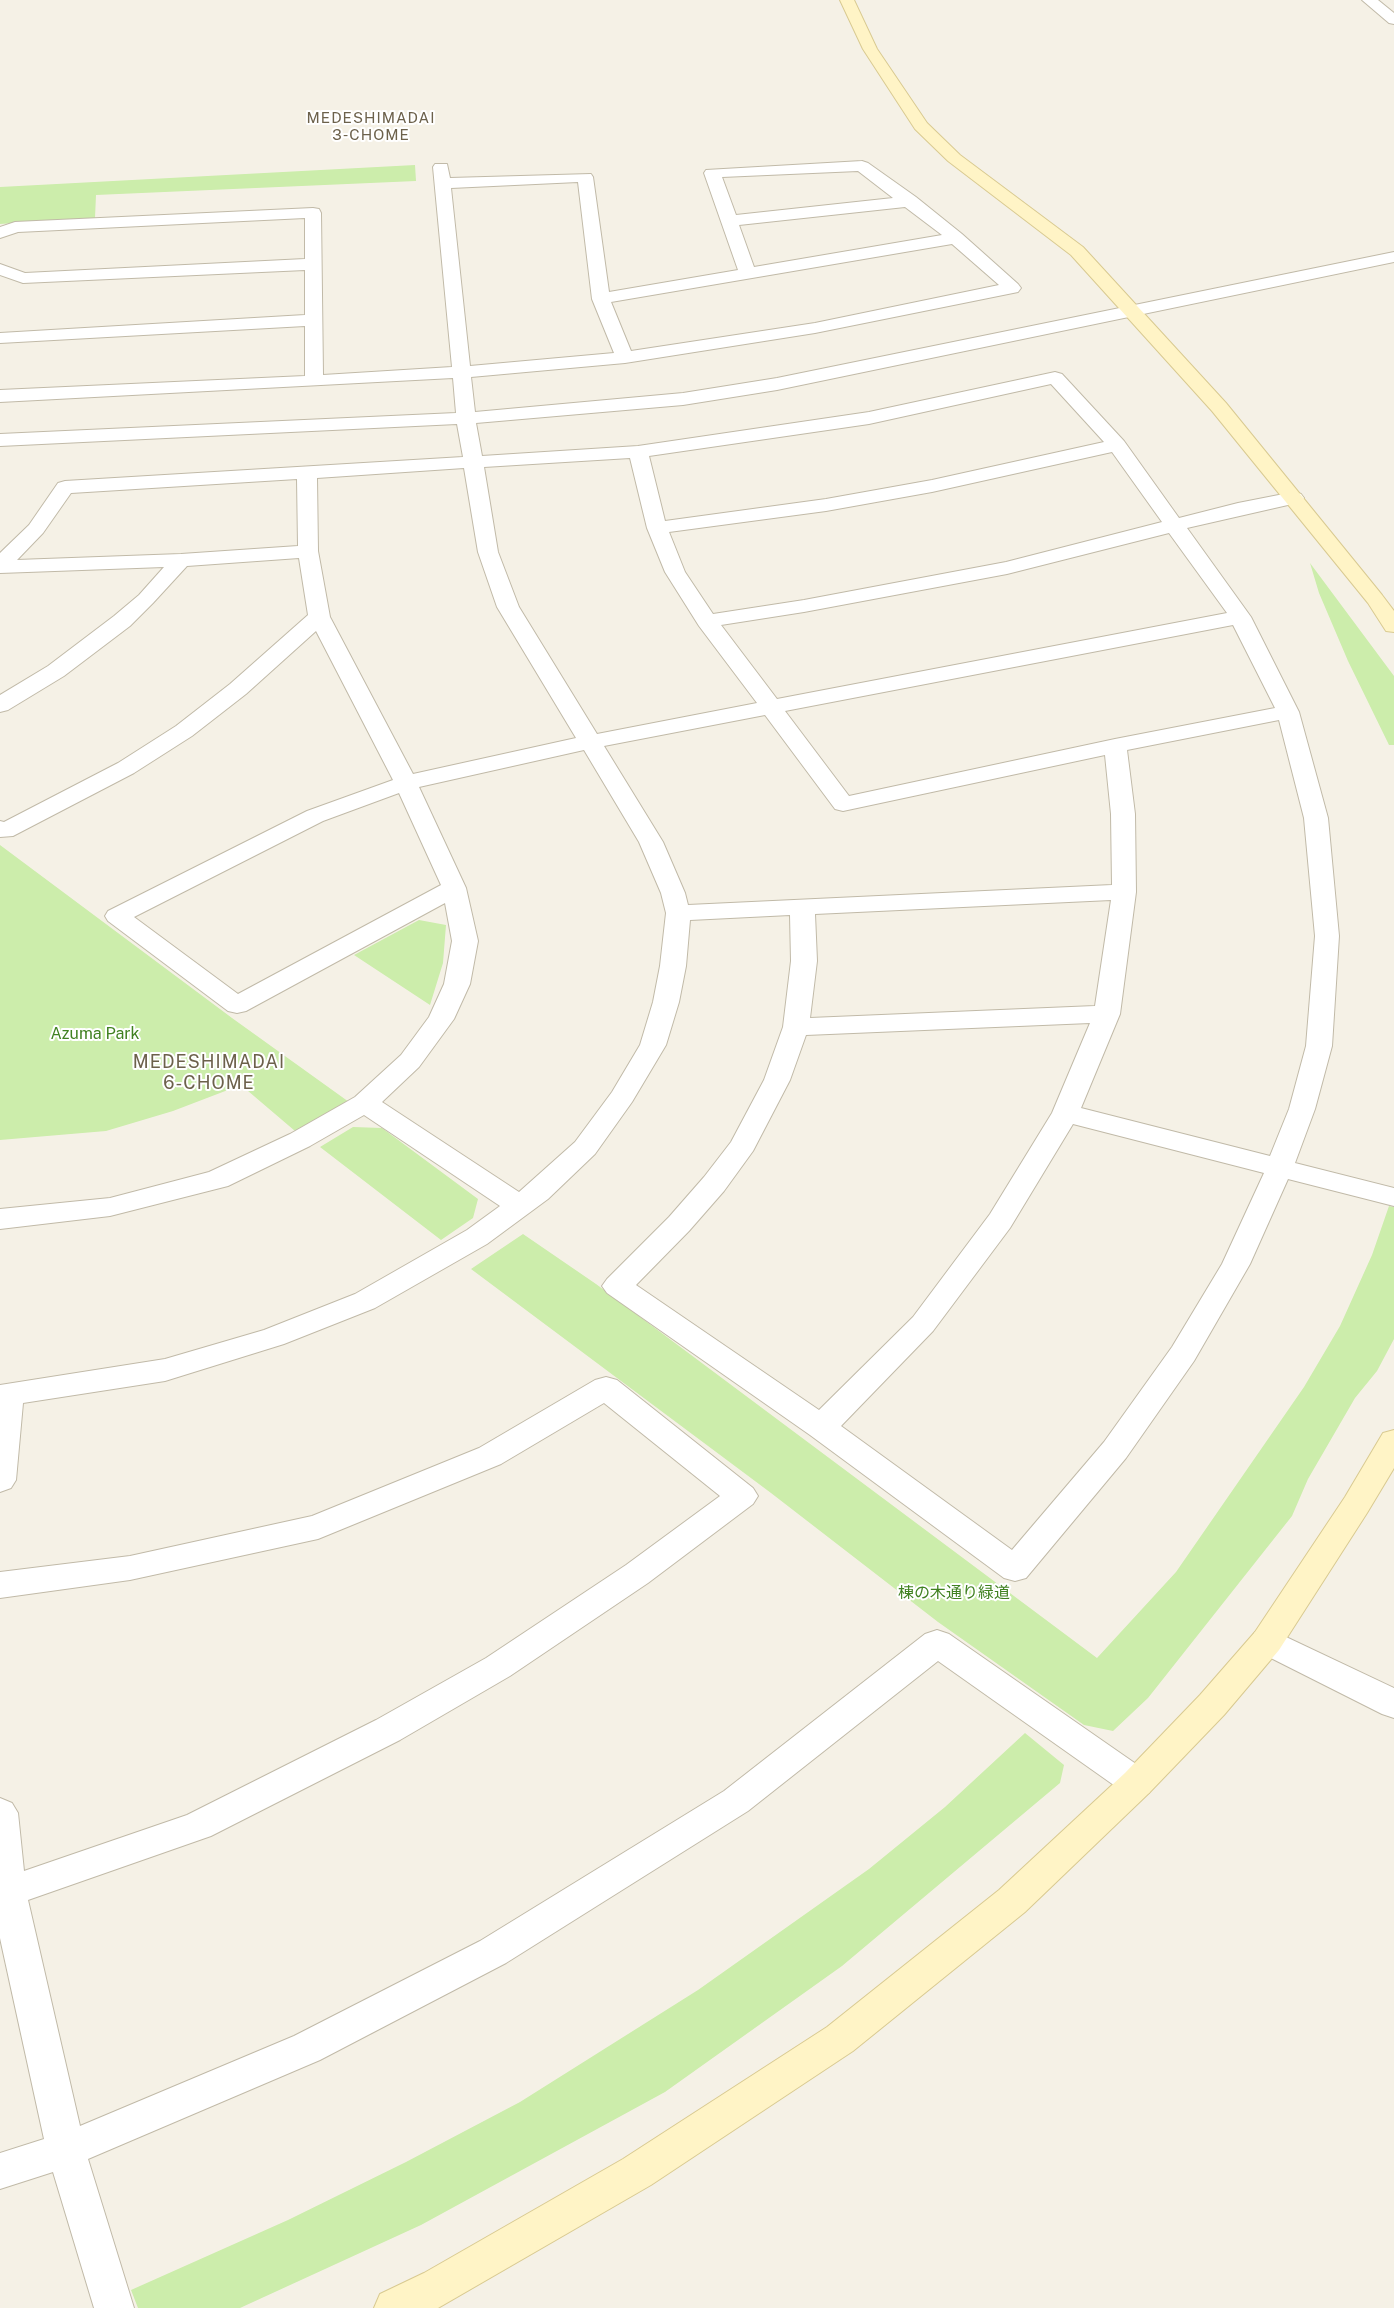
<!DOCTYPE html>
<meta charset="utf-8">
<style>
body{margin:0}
canvas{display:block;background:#f5f1e6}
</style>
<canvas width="1394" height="2308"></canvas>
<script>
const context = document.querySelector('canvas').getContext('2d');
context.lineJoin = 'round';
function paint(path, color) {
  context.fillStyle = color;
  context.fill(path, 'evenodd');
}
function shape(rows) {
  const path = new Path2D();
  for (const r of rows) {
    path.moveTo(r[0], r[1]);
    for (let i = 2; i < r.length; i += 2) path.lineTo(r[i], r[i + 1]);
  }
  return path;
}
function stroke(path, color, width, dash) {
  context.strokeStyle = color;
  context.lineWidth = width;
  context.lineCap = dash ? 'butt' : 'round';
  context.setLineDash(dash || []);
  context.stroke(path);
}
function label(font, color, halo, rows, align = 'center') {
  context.font = font + ' "Public Sans","Noto Sans JP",sans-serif';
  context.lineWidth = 4;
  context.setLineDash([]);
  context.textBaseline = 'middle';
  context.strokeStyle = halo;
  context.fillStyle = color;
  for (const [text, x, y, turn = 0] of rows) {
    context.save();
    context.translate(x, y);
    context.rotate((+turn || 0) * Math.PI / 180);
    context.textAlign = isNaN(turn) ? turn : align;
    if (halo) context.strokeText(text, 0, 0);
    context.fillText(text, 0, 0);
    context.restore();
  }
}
paint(shape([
 [415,165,416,181,96,195,95,218,0,224,0,187],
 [1310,563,1394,676,1394,745,1389,745,1348,661,1319,593],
 [0,845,232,1018,349,1102,295,1131,241,1085,173,1111,106,1131,0,1140],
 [419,920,446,925,443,963,430,1005,354,955],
 [353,1127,382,1128,478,1199,473,1218,441,1240,320,1147],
 [1389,1206,1394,1207,1394,1339,1377,1371,1355,1398,1308,1479,1292,1516,1148,1698,1113,1731,1084,1725,938,1622,771,1493,471,1269,523,1234,596,1284,1097,1658,1176,1572,1304,1387,1340,1326,1372,1255],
 [1025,1733,1064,1765,1060,1783,842,1966,665,2092,421,2225,240,2308,138,2308,131,2290,288,2220,406,2162,520,2102,698,1990,869,1869,945,1807]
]), '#ccedab');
const street = shape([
 [1362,0,1378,0,1394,13,1394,24,1389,23,1362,0],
 [862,161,868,163,916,197,962,234,1018,284,1021,288,1018,292,815,333,625,363,471,377,475,412,683,393,777,378,1394,252,1394,262,777,390,683,405,476,423,482,456,638,446,869,412,1055,372,1062,374,1124,441,1179,518,1238,503,1294,492,1301,494,1304,498,1301,502,1187,528,1251,617,1299,712,1328,818,1339,936,1332,1046,1315,1109,1295,1163,1394,1188,1394,1206,1288,1179,1250,1264,1194,1361,1126,1458,1026,1578,1015,1581,1004,1578,810,1435,607,1293,602,1286,607,1279,669,1217,704,1177,731,1142,764,1080,783,1027,791,961,790,915,690,920,686,966,679,1002,666,1045,632,1102,595,1154,548,1199,487,1244,375,1308,284,1344,165,1381,23,1403,16,1480,11,1488,0,1492,0,1385,165,1359,264,1330,355,1294,467,1230,500,1206,364,1115,310,1146,228,1186,110,1216,0,1229,0,1209,110,1198,209,1172,290,1134,355,1097,401,1055,429,1017,444,984,452,941,445,903,246,1011,237,1013,228,1011,108,921,105,916,108,911,307,811,393,780,316,631,246,694,192,736,134,773,13,836,0,837,0,821,4,822,118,763,176,726,230,684,308,615,299,558,187,566,153,603,130,626,64,676,8,710,0,712,0,695,48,666,114,616,139,595,164,567,0,573,0,553,29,525,58,483,65,481,463,457,457,424,0,446,0,434,456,413,453,378,0,402,0,390,305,376,305,326,0,343,0,333,305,315,305,270,23,283,0,275,0,264,25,273,305,259,305,218,18,232,0,238,0,227,15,222,313,208,319,209,321,213,323,375,452,367,433,167,435,164,447,164,450,178,591,174,593,177,609,292,738,270,704,173,706,170,862,161],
 [858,171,893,198,736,215,722,177,858,171],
 [578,182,592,299,614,353,470,366,451,188,578,182],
 [905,207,942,235,754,267,739,225,905,207],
 [952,244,999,285,815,323,631,351,611,302,952,244],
 [1051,384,1104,442,932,480,826,499,665,521,649,456,869,424,1051,384],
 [1112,452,1162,522,1006,562,804,600,713,614,685,572,669,532,826,511,932,492,1112,452],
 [630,458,647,528,665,572,699,626,757,703,597,734,519,607,498,552,484,467,630,458],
 [464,468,478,552,497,607,576,738,413,774,330,617,318,551,317,478,464,468],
 [297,479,298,546,181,554,17,560,43,533,71,493,297,479],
 [1169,533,1227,613,777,699,721,625,804,612,1007,574,1169,533],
 [1233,625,1275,708,1115,739,849,796,785,711,1233,625],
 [765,715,835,809,843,811,1105,755,1111,814,1112,885,688,905,685,893,663,842,604,746,765,715],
 [1279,720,1304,818,1315,936,1306,1046,1289,1109,1270,1156,1081,1108,1120,1014,1136,892,1135,814,1127,750,1279,720],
 [584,750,639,842,661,893,666,913,660,966,653,1002,640,1045,612,1092,575,1142,519,1192,382,1102,419,1067,454,1019,470,984,478,941,466,888,419,787,584,750],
 [399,793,441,885,238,994,134,917,323,821,399,793],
 [1111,900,1095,1006,810,1018,817,961,815,914,1111,900],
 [1090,1023,1052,1113,990,1214,913,1317,819,1410,636,1285,689,1231,724,1191,753,1151,790,1080,806,1035,1090,1023],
 [1073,1124,1264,1173,1222,1264,1172,1347,1104,1442,1012,1550,841,1426,933,1331,1010,1228,1073,1124],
 [606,1377,617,1380,753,1488,758,1496,753,1504,648,1583,510,1676,400,1740,211,1836,28,1900,80,2126,294,2036,480,1941,724,1791,925,1634,937,1630,949,1634,1149,1773,1154,1783,1149,1793,1137,1797,1125,1793,938,1661,748,1811,506,1963,320,2060,88,2159,134,2308,94,2308,53,2172,0,2189,0,2153,44,2139,0,1938,0,1798,12,1803,18,1813,24,1871,187,1815,376,1720,486,1658,626,1565,720,1496,604,1403,501,1464,318,1539,130,1580,0,1598,0,1572,130,1556,312,1516,479,1448,595,1380,606,1377],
 [1267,1628,1394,1688,1394,1718,1382,1714,1255,1650,1250,1641,1255,1632,1267,1628]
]);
const secondary = shape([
 [840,0,854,0,877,49,927,123,960,155,1083,247,1226,403,1382,595,1394,611,1394,632,1386,631,1368,603,1212,411,1071,255,948,161,915,129,863,49,840,0],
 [1394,1430,1394,1468,1367,1513,1279,1650,1224,1715,1149,1793,1025,1912,853,2051,651,2185,438,2308,374,2308,380,2294,424,2273,623,2159,827,2027,999,1890,1125,1773,1200,1695,1255,1632,1345,1497,1383,1433,1394,1430]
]);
stroke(street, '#c1baa8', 2);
stroke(secondary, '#d9ca91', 2);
paint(street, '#fff');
paint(secondary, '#fff4c6');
context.letterSpacing = '1px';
label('15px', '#6c614b', '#fff', [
 ["MEDESHIMADAI",371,118],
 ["3-CHOME",371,135]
]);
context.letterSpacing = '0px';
label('16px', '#408121', '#fff', [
 ["Azuma Park",95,1034],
 ["棟の木通り緑道",954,1593]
]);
context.letterSpacing = '1px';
label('18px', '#6c614b', '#fff', [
 ["MEDESHIMADAI",209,1062],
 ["6-CHOME",209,1083]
]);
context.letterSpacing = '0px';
</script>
